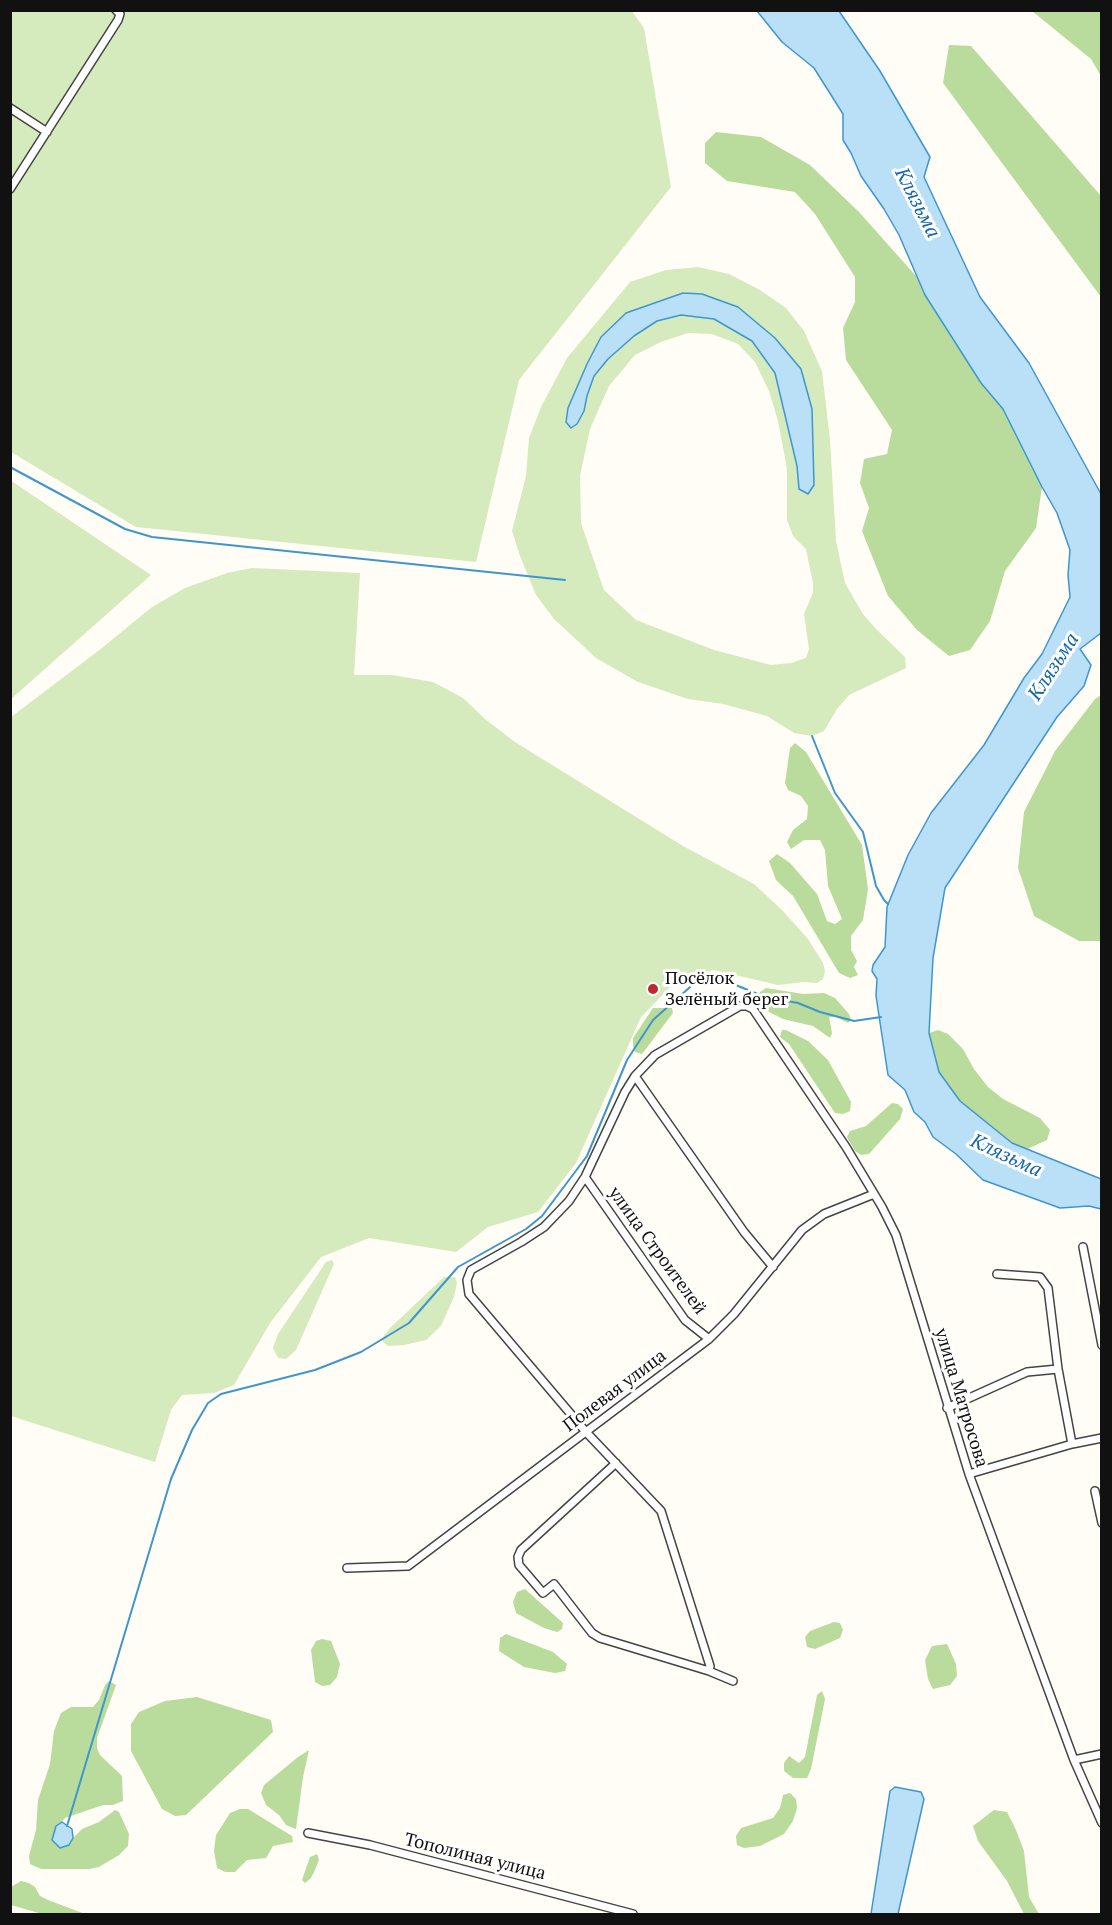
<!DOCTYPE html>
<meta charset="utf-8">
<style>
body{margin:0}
#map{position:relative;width:1112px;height:1925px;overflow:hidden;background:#fffdf5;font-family:"PT Serif",serif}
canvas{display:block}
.frame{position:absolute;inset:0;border:12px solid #111;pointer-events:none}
</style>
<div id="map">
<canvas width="1112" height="1925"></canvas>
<div class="frame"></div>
</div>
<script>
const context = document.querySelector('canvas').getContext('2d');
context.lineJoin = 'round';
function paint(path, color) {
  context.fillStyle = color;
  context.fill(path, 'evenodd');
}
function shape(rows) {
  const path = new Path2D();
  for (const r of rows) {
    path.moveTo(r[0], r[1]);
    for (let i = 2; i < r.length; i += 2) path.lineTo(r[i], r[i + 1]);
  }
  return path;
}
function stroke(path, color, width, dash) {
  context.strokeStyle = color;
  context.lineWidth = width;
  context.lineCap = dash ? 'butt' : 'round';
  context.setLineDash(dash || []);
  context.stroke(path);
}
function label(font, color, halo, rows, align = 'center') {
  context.font = font + ' "PT Serif",serif';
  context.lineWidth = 6;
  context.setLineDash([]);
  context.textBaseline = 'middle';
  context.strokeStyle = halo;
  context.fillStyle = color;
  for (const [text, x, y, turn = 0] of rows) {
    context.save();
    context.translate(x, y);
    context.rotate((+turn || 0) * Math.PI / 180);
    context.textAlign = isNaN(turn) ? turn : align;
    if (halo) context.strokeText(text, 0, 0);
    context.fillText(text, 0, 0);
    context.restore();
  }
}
paint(shape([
 [631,10,644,28,671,187,519,380,476,562,136,527,11,452,11,11],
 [698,267,729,274,760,290,786,308,804,331,822,371,830,440,836,541,845,583,863,614,875,628,905,657,906,668,849,695,837,709,824,731,812,736,794,733,767,716,723,704,688,699,638,682,596,658,554,619,536,595,520,556,512,531,526,476,529,438,541,407,567,358,630,282,666,270],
 [683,293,801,369,812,409,814,485,799,489,797,466,775,373,752,341,714,319,681,315,657,321,634,336,608,359,594,376,587,396,584,411,587,364],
 [688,333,712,334,738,344,755,362,769,391,778,421,787,469,787,520,793,536,806,549,813,583,813,593,804,614,809,649,806,658,791,663,771,665,714,650,636,620,604,590,581,523,580,476,590,429,609,386,635,355,661,342],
 [10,480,151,575,11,699,10,699],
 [252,568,360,573,354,675,392,675,433,682,463,698,485,719,515,742,683,846,754,884,783,911,808,939,823,963,825,971,823,979,817,983,804,982,778,985,714,970,678,979,641,1017,576,1163,538,1212,488,1227,456,1252,369,1238,321,1257,270,1323,234,1385,214,1393,182,1395,171,1410,155,1462,11,1416,11,717,102,648,152,607,185,588,227,573],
 [332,1260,334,1264,296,1350,286,1359,278,1358,273,1348,278,1334,326,1262],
 [444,1277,455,1277,457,1283,454,1297,441,1326,426,1340,404,1345,388,1346,383,1342,383,1337,390,1328]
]), '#d5ebbd');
paint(shape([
 [1032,11,1101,11,1101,76,1091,59],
 [949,45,971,46,1101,196,1101,297,943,83],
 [716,132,761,137,810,165,859,212,916,276,925,295,959,349,981,383,1003,409,1042,487,1036,528,1005,571,990,621,970,650,949,656,917,630,888,596,862,531,869,508,860,483,864,459,887,454,892,430,846,360,843,328,855,302,855,277,815,214,795,192,727,181,705,163,705,143],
 [1101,695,1101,941,1079,941,1034,916,1018,868,1024,812,1055,751,1095,699],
 [795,743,806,752,862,845,868,889,863,920,851,936,851,950,857,961,854,967,858,975,850,978,839,973,793,896,776,880,769,861,777,854,790,863,817,894,827,921,835,924,842,919,828,886,825,850,820,840,804,840,791,849,787,842,793,830,807,819,808,806,801,796,788,790,785,783,790,748],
 [766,988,803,994,824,993,835,998,849,1014,851,1020,848,1023,836,1017,829,1017,832,1033,830,1038,813,1026,783,1019,769,1012,759,1001,760,992],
 [653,1008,672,1008,673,1013,642,1054,635,1052,633,1046,633,1038],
 [782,1030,786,1030,808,1041,828,1060,851,1102,850,1111,843,1114,835,1113,789,1044,780,1037],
 [938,1030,948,1034,963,1049,974,1069,988,1087,1003,1099,1040,1118,1050,1130,1047,1140,1027,1149,1012,1143,960,1101,939,1072,929,1033],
 [892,1103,898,1104,903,1109,900,1119,869,1154,861,1155,855,1151,847,1137,850,1131,866,1126],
 [525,1589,563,1623,562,1629,557,1632,544,1628,516,1613,513,1602,517,1592],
 [834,1622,840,1623,843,1630,840,1638,815,1649,807,1647,805,1637,810,1631],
 [506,1634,553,1652,567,1664,565,1671,555,1673,524,1667,499,1651,500,1638],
 [322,1639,331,1641,340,1664,337,1677,330,1685,322,1686,315,1682,311,1650,316,1641],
 [947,1644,956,1664,957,1676,950,1685,933,1689,928,1679,925,1660,932,1646],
 [109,1681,116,1685,97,1738,97,1748,100,1755,122,1776,123,1801,113,1805,103,1805,65,1818,56,1827,69,1845,73,1838,82,1829,99,1822,115,1810,119,1812,129,1834,128,1846,119,1855,99,1867,89,1869,41,1869,30,1864,29,1856,36,1830,38,1800,50,1764,54,1731,61,1713,71,1707,93,1707,99,1700,105,1685],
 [822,1691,825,1699,811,1769,807,1778,793,1778,784,1771,784,1763,789,1756,799,1763,805,1757,817,1695],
 [197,1697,271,1720,273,1732,186,1815,175,1816,162,1809,131,1751,131,1724,139,1712,165,1701],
 [309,1750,303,1777,296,1829,286,1825,279,1815,266,1805,261,1793,264,1785,298,1757],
 [790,1793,796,1799,797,1808,793,1821,784,1834,760,1846,744,1848,737,1845,736,1836,741,1828,773,1818,780,1808,783,1795],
 [240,1809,248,1809,292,1836,293,1842,273,1846,266,1858,247,1860,235,1872,225,1872,217,1868,214,1851,216,1835,230,1813],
 [994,1810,1007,1812,1016,1830,1024,1851,1029,1897,1039,1914,1024,1914,1007,1881,978,1841,973,1826],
 [317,1854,319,1860,315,1870,311,1878,305,1883,302,1880,310,1857],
 [21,1881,29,1883,35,1887,40,1896,48,1900,85,1914,42,1914,11,1905,11,1887]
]), '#b9dc9c');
const water = shape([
 [757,11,839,11,880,71,930,157,924,177,980,297,1029,363,1101,494,1101,633,1080,649,1091,665,1084,686,1057,717,945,888,933,958,929,1033,939,1072,960,1101,1012,1143,1101,1179,1101,1209,1089,1206,1060,1208,983,1180,956,1154,933,1137,925,1122,914,1112,905,1090,888,1075,876,996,877,979,872,971,873,965,885,947,887,907,908,855,931,813,984,745,1024,678,1042,654,1070,597,1068,575,1070,550,1057,513,1042,487,1003,409,981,383,925,295,899,235,884,209,861,176,851,153,843,140,843,114,814,68,782,42,757,11],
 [683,293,702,294,738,307,775,338,801,369,812,409,814,485,808,494,799,489,797,466,775,373,752,341,714,319,681,315,657,321,634,336,608,359,594,376,587,396,584,411,577,424,571,428,566,422,568,408,587,364,601,337,626,313,683,293],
 [895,1787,921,1792,924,1799,898,1914,871,1914,890,1791,895,1787],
 [62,1822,72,1829,73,1838,69,1845,60,1848,52,1840,56,1826,62,1822]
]);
paint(water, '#b9e0f7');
stroke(water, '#3f96cf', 1.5);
stroke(shape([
 [10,467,125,529,152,537,565,580],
 [812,736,835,793,863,832,876,886,884,900,888,904],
 [67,1826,171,1479,192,1430,208,1403,221,1394,315,1370,361,1352,409,1323,458,1267,526,1229,542,1216,587,1156,627,1060,653,1020,698,980,726,981,765,997,798,1003,820,1012,854,1021,881,1017]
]), '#3f96cf', 2);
const minor = shape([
 [10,108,47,132],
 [10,189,118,20,120,14,116,10],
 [635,1076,744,1232,773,1267],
 [585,1177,685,1320,709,1339],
 [1083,1247,1102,1345],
 [997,1274,1040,1277,1048,1288,1058,1369,1072,1444],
 [947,1408,1027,1372,1058,1369],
 [616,1463,521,1550,518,1557,519,1565,543,1593,554,1584,592,1633,600,1638,709,1671,733,1681],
 [969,1474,1072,1444,1102,1438],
 [1095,1491,1102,1523],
 [347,1568,408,1566,709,1339,734,1314,802,1230,824,1214,874,1194],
 [709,1671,710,1666,661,1511,586,1432,469,1294,467,1280,471,1270,521,1242,544,1227,569,1201,585,1177,625,1092,635,1076,655,1055,740,1006,747,1006,753,1009,846,1147,882,1207,896,1235,969,1474,1074,1760,1102,1823],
 [1074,1760,1102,1754],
 [308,1833,370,1845,633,1914]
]);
stroke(minor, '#444', 10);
stroke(minor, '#fff', 7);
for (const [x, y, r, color] of [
 [653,989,6,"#c4262e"]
]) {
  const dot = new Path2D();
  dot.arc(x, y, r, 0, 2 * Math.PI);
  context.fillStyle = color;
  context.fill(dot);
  stroke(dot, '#fff', 2);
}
label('18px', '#111', '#fff', [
 ["Посёлок",665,979],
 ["Зелёный берег",665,1000]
], 'left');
label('18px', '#111', '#fff', [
 ["улица Строителей",657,1251,54],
 ["Полевая улица",615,1391,-37],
 ["улица Матросова",961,1398,73],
 ["Тополиная улица",475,1857,14]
]);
label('italic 20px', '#1768a6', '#fff', [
 ["Клязьма",917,203,63],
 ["Клязьма",1054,667,-57],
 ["Клязьма",1006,1156,25]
]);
</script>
